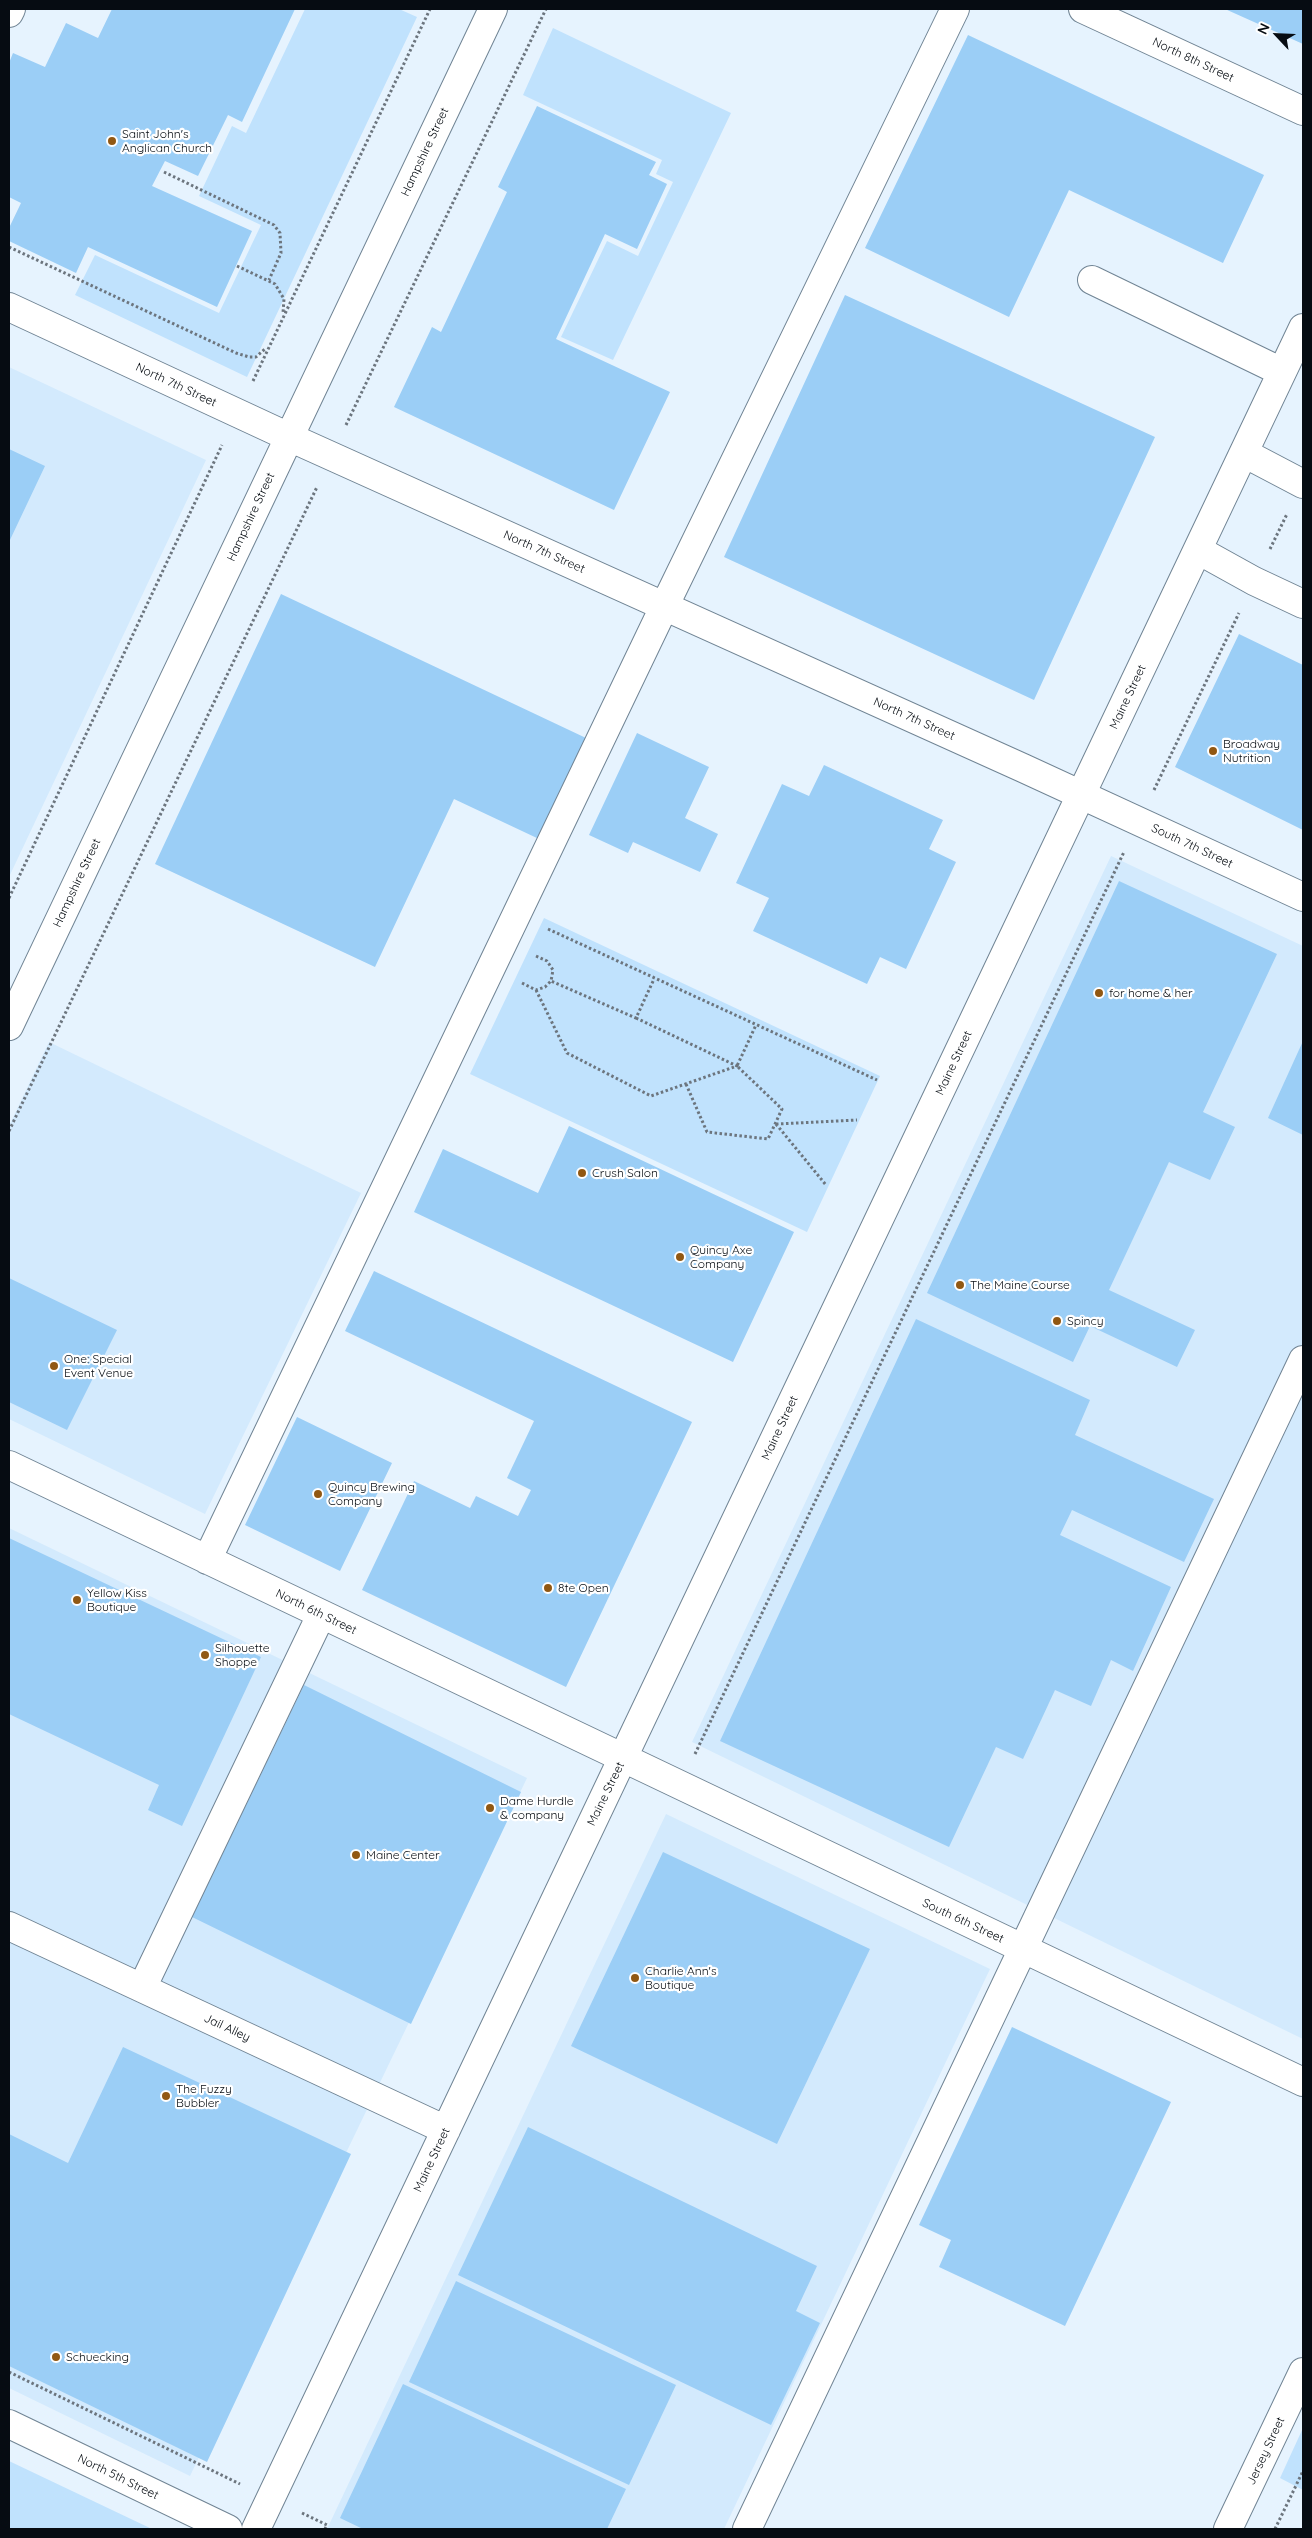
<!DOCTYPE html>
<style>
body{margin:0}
#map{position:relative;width:1312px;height:2538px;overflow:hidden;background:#e6f3fe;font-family:Quicksand,sans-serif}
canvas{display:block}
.frame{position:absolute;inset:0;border:10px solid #060c12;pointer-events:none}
.north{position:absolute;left:1252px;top:10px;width:50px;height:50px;-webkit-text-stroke:4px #fff;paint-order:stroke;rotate:295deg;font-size:14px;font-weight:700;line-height:20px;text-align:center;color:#060c12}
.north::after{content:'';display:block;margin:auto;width:18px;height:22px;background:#060c12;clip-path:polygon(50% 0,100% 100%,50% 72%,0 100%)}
</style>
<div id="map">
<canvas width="1312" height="2538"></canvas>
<div class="frame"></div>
<div class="north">N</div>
</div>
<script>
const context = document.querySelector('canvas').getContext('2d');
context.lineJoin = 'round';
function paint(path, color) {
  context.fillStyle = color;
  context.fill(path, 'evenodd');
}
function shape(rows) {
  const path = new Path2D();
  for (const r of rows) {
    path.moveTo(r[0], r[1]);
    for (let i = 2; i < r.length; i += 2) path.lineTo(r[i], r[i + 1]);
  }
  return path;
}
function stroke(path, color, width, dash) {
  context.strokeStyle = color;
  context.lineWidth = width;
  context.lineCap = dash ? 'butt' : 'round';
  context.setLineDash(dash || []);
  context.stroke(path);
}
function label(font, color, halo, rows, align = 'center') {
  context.font = font + ' Quicksand,sans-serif';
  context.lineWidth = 4.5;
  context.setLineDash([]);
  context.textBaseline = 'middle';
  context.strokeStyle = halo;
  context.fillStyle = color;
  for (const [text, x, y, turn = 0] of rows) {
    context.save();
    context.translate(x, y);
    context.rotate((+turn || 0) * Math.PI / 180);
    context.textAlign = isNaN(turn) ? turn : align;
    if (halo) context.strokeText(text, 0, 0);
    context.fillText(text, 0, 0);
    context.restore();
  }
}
paint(shape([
 [9,367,206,460,9,877],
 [1111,856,1303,946,1303,2039,692,1742],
 [49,1042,361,1193,205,1514,9,1419,9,1126],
 [9,1528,527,1778,190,2476,9,2388],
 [666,1814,990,1969,724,2529,327,2529]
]), '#d3eafd');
paint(shape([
 [305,9,399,9,417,17,247,377,75,295,95,255,219,313,261,225,199,196,232,126,246,133],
 [553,28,731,113,613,360,561,337,607,241,638,256,673,182,656,174,662,160,523,95],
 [544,918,880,1076,807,1232,470,1074],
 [1303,2428,1303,2490,1280,2478],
 [9,2461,152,2529,9,2529]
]), '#c0e2fd');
paint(shape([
 [112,9,295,9,242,122,228,115,198,176,165,161,152,186,252,231,217,307,88,247,76,273,9,241,9,228,21,203,9,197,9,63,13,53,45,67,66,23,98,38],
 [1225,9,1303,9,1303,44],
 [968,35,1264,175,1223,263,1069,190,1009,317,865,248],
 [537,106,656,162,649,175,667,184,637,249,605,234,556,339,670,392,614,510,394,407,432,327,441,332,507,192,498,187],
 [845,295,1155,437,1034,700,724,557],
 [9,449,45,466,9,542],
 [281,594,586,738,539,839,454,799,375,967,155,864],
 [1239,634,1303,665,1303,830,1175,767],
 [637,733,709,767,685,818,718,834,700,872,633,842,628,853,589,835],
 [824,765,943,820,929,849,956,862,906,969,880,957,867,984,753,931,769,898,736,883,782,784,809,796],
 [1119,881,1277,954,1203,1112,1235,1127,1210,1180,1169,1162,1109,1290,1195,1330,1177,1367,1090,1326,1073,1362,927,1293],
 [1303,1041,1303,1135,1268,1118],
 [569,1126,794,1232,733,1362,414,1212,443,1149,538,1193],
 [374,1271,692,1422,566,1687,362,1590,414,1481,470,1508,476,1496,518,1516,531,1490,507,1478,534,1421,345,1331],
 [9,1278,117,1330,67,1430,9,1402],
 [916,1319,1090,1400,1075,1435,1214,1499,1184,1562,1072,1510,1060,1535,1171,1587,1133,1671,1111,1660,1091,1706,1055,1690,1023,1759,996,1747,949,1847,720,1741],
 [297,1417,392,1463,340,1571,245,1525],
 [9,1538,261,1657,182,1826,148,1810,159,1785,9,1714],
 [304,1685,521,1792,411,2024,192,1917],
 [663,1852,870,1949,777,2144,571,2046],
 [1012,2027,1171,2102,1065,2326,939,2267,951,2240,919,2225],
 [123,2047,351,2154,207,2462,9,2366,9,2134,68,2163],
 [528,2127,817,2266,796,2311,820,2323,771,2425,458,2275],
 [456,2281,676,2385,629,2485,409,2382],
 [403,2384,626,2489,607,2529,363,2529,340,2518]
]), '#9bcef6');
const minor = shape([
 [1083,9,1303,111],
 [9,13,11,9],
 [1092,280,1282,372],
 [9,307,289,437,1023,768,1303,897],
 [1244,453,1303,484],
 [1198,550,1254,581,1303,604],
 [9,1026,493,9],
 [9,1465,1303,2082],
 [207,1560,664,607,955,9],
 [9,1926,446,2130],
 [142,1988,321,1615],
 [9,2424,228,2529],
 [256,2529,1303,328],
 [747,2529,1303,1360],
 [1228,2529,1303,2372]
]);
stroke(minor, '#708494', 30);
stroke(shape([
 [164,172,274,225,280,233,281,253,269,280],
 [9,247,236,353,249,357,256,357,266,348],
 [237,266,275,284,284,299,283,313],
 [253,381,430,9],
 [346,425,546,9],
 [1270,549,1287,514],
 [1154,790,1239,613],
 [9,898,222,445],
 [548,929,877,1080],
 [536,956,547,961,553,970,551,981,636,1018,654,979],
 [522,983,536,990,545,987,551,981],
 [536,990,567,1053,651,1096,737,1066,636,1018],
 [686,1084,707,1132,768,1139,782,1109,737,1066,756,1025],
 [776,1124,857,1120],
 [776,1124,826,1185],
 [9,1131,317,487],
 [695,1754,1124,852],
 [9,2372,240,2484],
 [302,2513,327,2525,325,2529],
 [1275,2529,1303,2471]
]), '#6c757e', 3, [2.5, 2.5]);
stroke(minor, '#fff', 28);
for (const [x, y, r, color] of [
 [112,141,5,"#915813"],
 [1213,751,5,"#915813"],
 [1099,993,5,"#915813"],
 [582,1173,5,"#915813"],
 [680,1257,5,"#915813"],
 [960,1285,5,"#915813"],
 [1057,1321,5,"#915813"],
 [54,1366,5,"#915813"],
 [318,1494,5,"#915813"],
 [548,1588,5,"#915813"],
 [77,1600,5,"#915813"],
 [205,1655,5,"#915813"],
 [490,1808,5,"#915813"],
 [356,1855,5,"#915813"],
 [635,1978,5,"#915813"],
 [166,2096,5,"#915813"],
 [56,2357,5,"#915813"]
]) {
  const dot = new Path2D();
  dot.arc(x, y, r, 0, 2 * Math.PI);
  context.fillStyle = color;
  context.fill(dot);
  stroke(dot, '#fff', 2);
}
label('12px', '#060c12', '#fff', [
 ["North 8th Street",1193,60,25],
 ["Hampshire Street",425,152,-65],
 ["North 7th Street",176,385,25],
 ["Hampshire Street",251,517,-65],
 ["North 7th Street",544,552,24],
 ["Maine Street",1128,697,-65],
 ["North 7th Street",914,719,24],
 ["South 7th Street",1192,846,25],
 ["Hampshire Street",77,883,-65],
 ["Maine Street",954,1063,-65],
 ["Maine Street",780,1428,-65],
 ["North 6th Street",316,1612,26],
 ["Maine Street",606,1794,-64],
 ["South 6th Street",963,1921,25],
 ["Jail Alley",227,2028,25],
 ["Maine Street",432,2160,-65],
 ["Jersey Street",1266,2451,-65],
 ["North 5th Street",118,2477,26]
]);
label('12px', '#060c12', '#fff', [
 ["Saint John's",122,134],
 ["Anglican Church",122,148],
 ["Broadway",1223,744],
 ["Nutrition",1223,758],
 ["for home & her",1109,993],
 ["Crush Salon",592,1173],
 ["Quincy Axe",690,1250],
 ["Company",690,1264],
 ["The Maine Course",970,1285],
 ["Spincy",1067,1321],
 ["One: Special",64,1359],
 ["Event Venue",64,1373],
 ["Quincy Brewing",328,1487],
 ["Company",328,1501],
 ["8te Open",558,1588],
 ["Yellow Kiss",87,1593],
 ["Boutique",87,1607],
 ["Silhouette",215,1648],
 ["Shoppe",215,1662],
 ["Dame Hurdle",500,1801],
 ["& company",500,1815],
 ["Maine Center",366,1855],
 ["Charlie Ann's",645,1971],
 ["Boutique",645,1985],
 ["The Fuzzy",176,2089],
 ["Bubbler",176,2103],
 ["Schuecking",66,2357]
], 'left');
</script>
